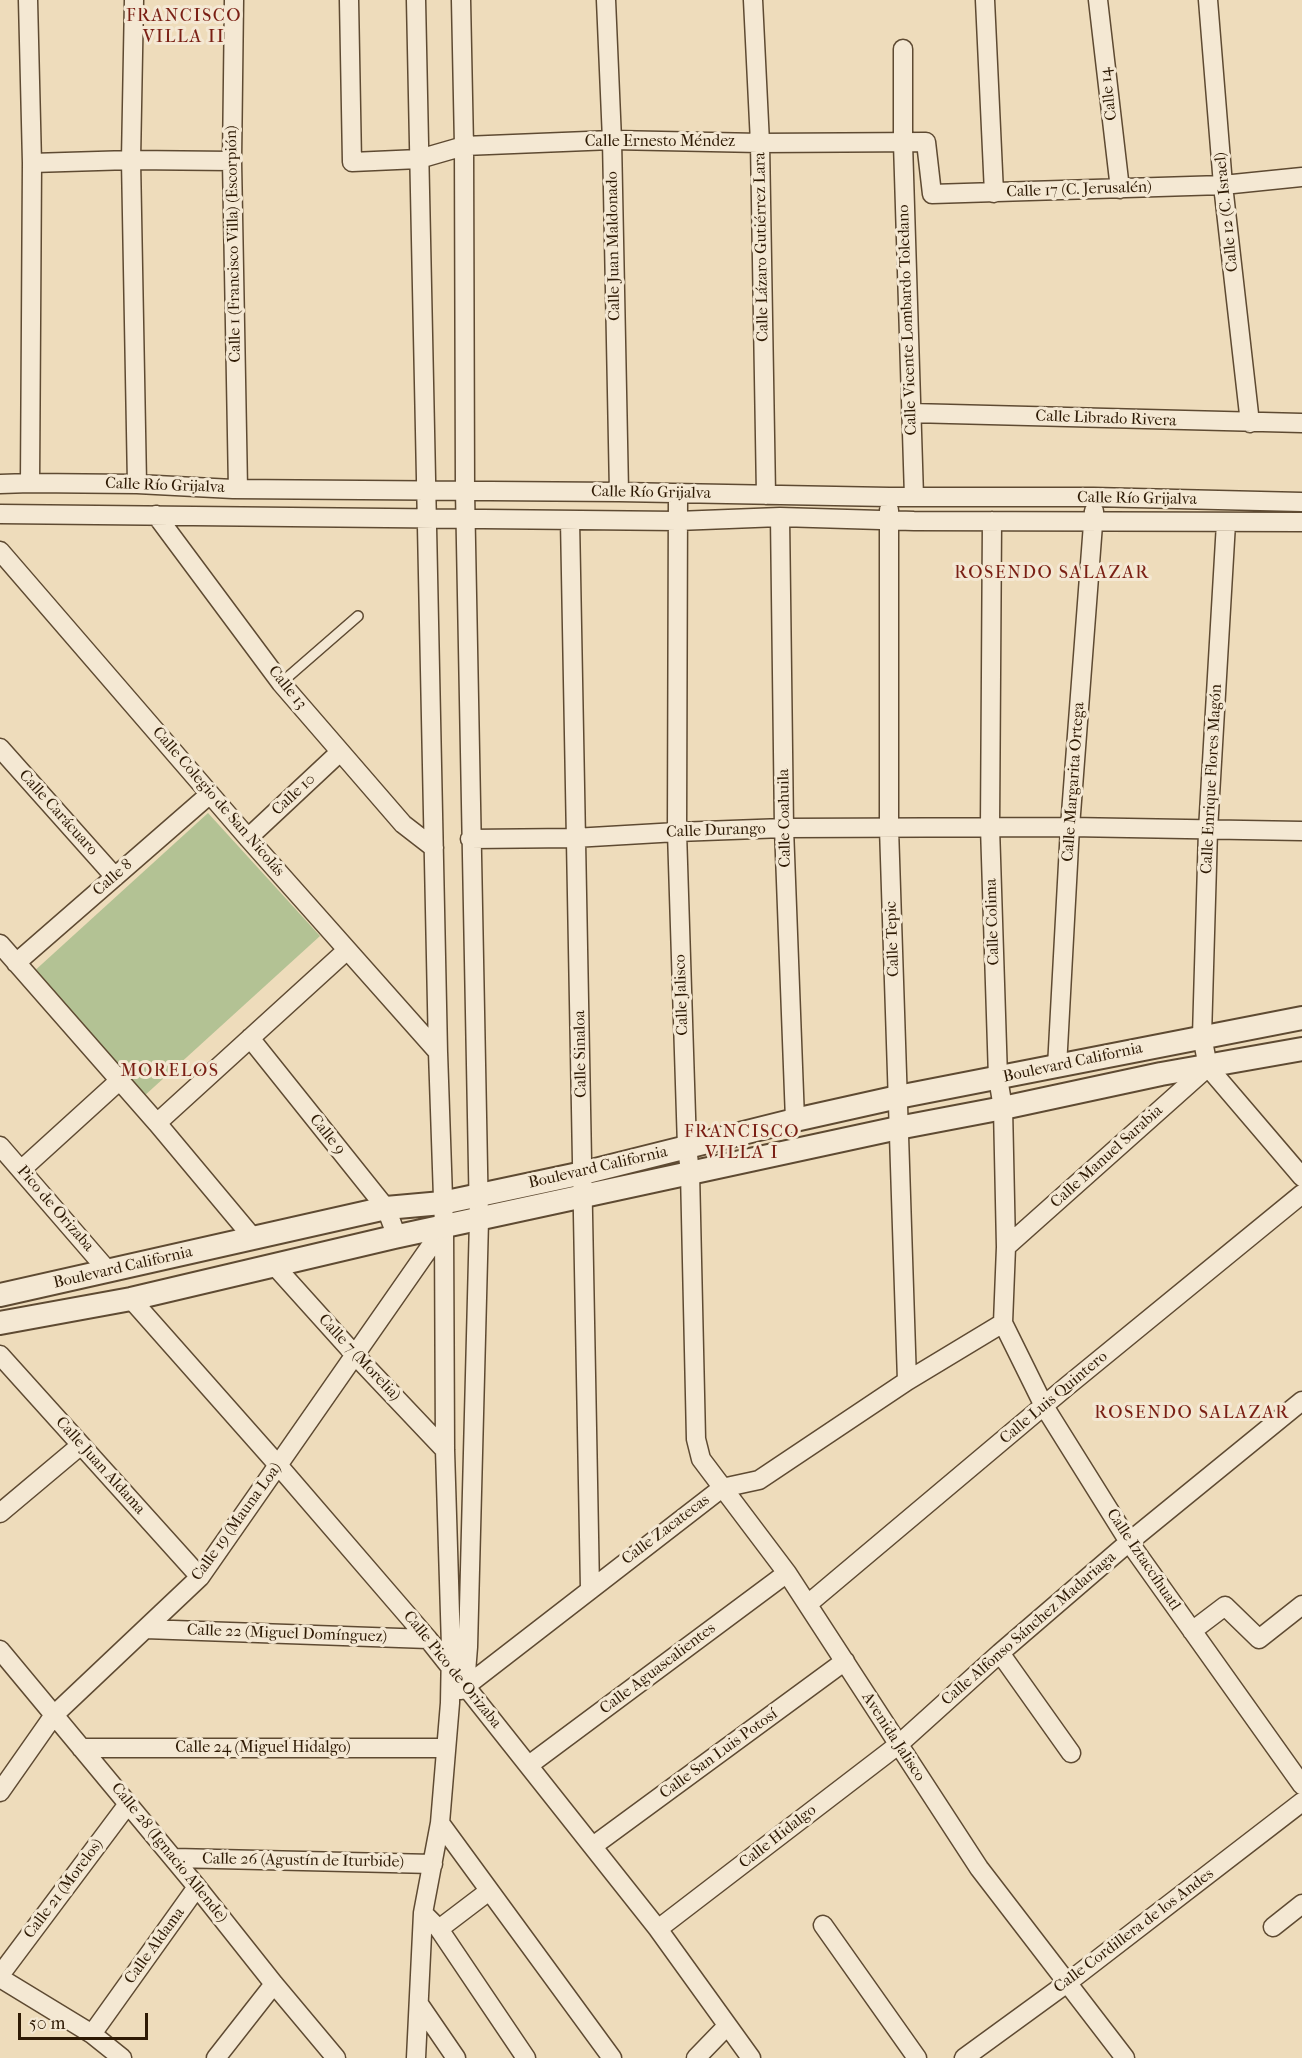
<!DOCTYPE html>
<meta charset="utf-8">
<style>
body{margin:0}
#map{position:relative;width:1302px;height:2058px;overflow:hidden;background:#eedcbb;font-family:"IM FELL French Canon",serif}
canvas{display:block}
.scale{position:absolute;left:18px;top:2013px;width:130px;height:27px;box-sizing:border-box;border:3px solid #2e1a04;border-top:0;padding-left:8px;font-size:18px;line-height:21px;white-space:nowrap;color:#2e1a04;-webkit-text-stroke:4px #f4e8d3;paint-order:stroke}
</style>
<div id="map">
<canvas width="1302" height="2058"></canvas>
<div class="scale">50 m</div>
</div>
<script>
const context = document.querySelector('canvas').getContext('2d');
context.lineJoin = 'round';
function paint(path, color) {
  context.fillStyle = color;
  context.fill(path, 'evenodd');
}
function shape(rows) {
  const path = new Path2D();
  for (const r of rows) {
    path.moveTo(r[0], r[1]);
    for (let i = 2; i < r.length; i += 2) path.lineTo(r[i], r[i + 1]);
  }
  return path;
}
function stroke(path, color, width, dash) {
  context.strokeStyle = color;
  context.lineWidth = width;
  context.lineCap = dash ? 'butt' : 'round';
  context.setLineDash(dash || []);
  context.stroke(path);
}
function label(font, color, halo, rows, align = 'center') {
  context.font = font + ' "IM FELL French Canon",serif';
  context.lineWidth = 6;
  context.setLineDash([]);
  context.textBaseline = 'middle';
  context.strokeStyle = halo;
  context.fillStyle = color;
  for (const [text, x, y, turn = 0] of rows) {
    context.save();
    context.translate(x, y);
    context.rotate((+turn || 0) * Math.PI / 180);
    context.textAlign = isNaN(turn) ? turn : align;
    if (halo) context.strokeText(text, 0, 0);
    context.fillText(text, 0, 0);
    context.restore();
  }
}
paint(shape([
 [208,813,320,936,143,1097,31,974]
]), '#b3c294');
const service = shape([
 [281,683,358,616]
]);
const minor = shape([
 [28,0,32,163,30,483],
 [134,0,131,160,137,484],
 [234,0,232,161,238,489],
 [349,0,352,162,419,159,464,146,612,140,760,143,926,142,932,194,1223,185,1302,177],
 [461,0,464,146,465,491,479,1220,468,1647,465,1685],
 [606,0,612,140,619,492],
 [753,0,760,143,766,495],
 [985,0,994,193],
 [1098,0,1120,189],
 [1208,0,1223,185,1250,423],
 [903,49,903,143,914,497],
 [32,163,131,160,232,161],
 [911,413,1302,423],
 [0,484,30,483,137,484,233,489,619,492,889,497,1093,497,1302,502],
 [678,494,677,832,687,1147,690,1172,696,1439,701,1459,787,1573,979,1868,1125,2058],
 [889,510,889,828,907,1381],
 [0,514,677,521,780,517,914,521,1302,522],
 [156,515,281,683,403,824,434,848],
 [780,517,784,828,795,1120],
 [570,520,590,1589],
 [992,521,990,827,998,1078,1003,1108,1006,1247,1003,1323,1044,1406,1129,1542,1302,1785],
 [1226,523,1208,830,1202,1036,1208,1067,1302,1177],
 [0,551,248,838,438,1052],
 [0,748,115,877],
 [248,838,340,752],
 [470,839,574,838,677,832,784,828,1070,827,1302,831],
 [0,944,157,1123,254,1239],
 [16,963,210,794],
 [250,1038,386,1208,397,1237],
 [1057,1067,1070,827,1094,511],
 [157,1123,346,951],
 [0,1146,109,1272],
 [21,1170,120,1080],
 [1006,1247,1208,1067],
 [274,1265,355,1355,445,1450],
 [131,1299,278,1465,428,1639,658,1929,751,2058],
 [0,1355,200,1577],
 [0,1513,81,1445],
 [808,1604,1066,1387,1302,1194],
 [145,1629,428,1639],
 [1192,1631,1225,1606,1259,1639,1302,1605],
 [0,1650,197,1887,274,1984,336,2058],
 [1000,1653,1071,1753],
 [461,1690,722,1488,759,1480,907,1381,1003,1323],
 [81,1748,446,1748],
 [529,1765,787,1573],
 [0,1792,54,1715,200,1577,444,1227],
 [440,1823,612,2058],
 [593,1846,845,1661],
 [174,1858,433,1864],
 [423,1913,439,1929,526,2058],
 [823,1925,917,2058],
 [1273,1927,1302,1904],
 [439,1929,489,1891],
 [658,1929,898,1745,1000,1653,1129,1542,1302,1401],
 [0,1975,128,1804],
 [0,1978,92,2034,122,2058],
 [419,2004,456,2058],
 [92,2034,197,1887],
 [216,2058,274,1984],
 [416,2058,423,1913,440,1823,450,1703,451,1647,445,1450,444,1227,438,1052,416,0],
 [696,2058,727,2026],
 [964,2058,1067,1983,1302,1802]
]);
const tertiary = shape([
 [0,1295,386,1208,442,1203,583,1173,795,1120,898,1097,1302,1018],
 [0,1323,131,1299,394,1237,898,1128,1003,1108,1161,1074,1302,1049]
]);
stroke(service, '#5e4a32', 12);
stroke(minor, '#5e4a32', 21);
stroke(tertiary, '#5e4a32', 26);
stroke(service, '#f4e8d3', 9);
stroke(minor, '#f4e8d3', 18);
stroke(tertiary, '#f4e8d3', 22);
label('16px', '#2e1a04', '#f4e8d3', [
 ["Calle 14",1109,94,-97],
 ["Calle Ernesto Méndez",660,142],
 ["Calle 17 (C. Jerusalén)",1079,190,-2],
 ["Calle 12 (C. Israel)",1227,212,-96],
 ["Calle 1 (Francisco Villa) (Escorpión)",234,244,-91],
 ["Calle Juan Maldonado",614,246,-91],
 ["Calle Lázaro Gutiérrez Lara",762,247,-91],
 ["Calle Vicente Lombardo Toledano",908,320,-92],
 ["Calle Librado Rivera",1106,419,2],
 ["Calle Río Grijalva",165,486,2],
 ["Calle Río Grijalva",651,493,1],
 ["Calle Río Grijalva",1137,499,1],
 ["Calle 13",287,688,51],
 ["Calle Enrique Flores Magón",1212,779,-87],
 ["Calle Margarita Ortega",1074,782,-86],
 ["Calle 10",294,795,-43],
 ["Calle Colegio de San Nicolás",218,802,49],
 ["Calle Carácuaro",58,813,48],
 ["Calle Coahuila",785,818,-91],
 ["Calle Durango",716,831,-2],
 ["Calle 8",113,878,-41],
 ["Calle Colima",993,922,-92],
 ["Calle Tepic",893,939,-92],
 ["Calle Jalisco",682,995,-92],
 ["Calle Sinaloa",581,1054,-91],
 ["Boulevard California",1073,1063,-12],
 ["Calle 9",327,1135,51],
 ["Calle Manuel Sarabia",1107,1157,-42],
 ["Boulevard California",598,1168,-13],
 ["Pico de Orizaba",55,1209,49],
 ["Boulevard California",123,1268,-13],
 ["Calle 7 (Morelia)",359,1358,47],
 ["Calle Luis Quintero",1054,1398,-40],
 ["Calle Juan Aldama",100,1466,48],
 ["Calle 19 (Mauna Loa)",237,1522,-54],
 ["Calle Zacatecas",666,1530,-37],
 ["Calle Iztaccíhuatl",1143,1560,56],
 ["Calle Alfonso Sánchez Madariaga",1029,1629,-41],
 ["Calle 22 (Miguel Domínguez)",287,1634,2],
 ["Calle Aguascalientes",658,1669,-37],
 ["Calle Pico de Orizaba",452,1670,51],
 ["Avenida Jalisco",893,1737,57],
 ["Calle 24 (Miguel Hidalgo)",263,1748],
 ["Calle San Luis Potosí",719,1754,-36],
 ["Calle Hidalgo",778,1837,-38],
 ["Calle 28 (Ignacio Allende)",169,1853,51],
 ["Calle 26 (Agustín de Iturbide)",303,1861,1],
 ["Calle 21 (Morelos)",64,1889,-53],
 ["Calle Cordillera de los Andes",1134,1931,-37],
 ["Calle Aldama",155,1946,-54]
]);
context.letterSpacing = '1.5px';
label('18px', '#7a1f14', '#f4e8d3', [
 ["FRANCISCO",184,17],
 ["VILLA II",184,38],
 ["ROSENDO SALAZAR",1052,574],
 ["MORELOS",170,1072],
 ["FRANCISCO",742,1133],
 ["VILLA I",742,1154],
 ["ROSENDO SALAZAR",1192,1414]
]);
context.letterSpacing = '0px';
</script>
